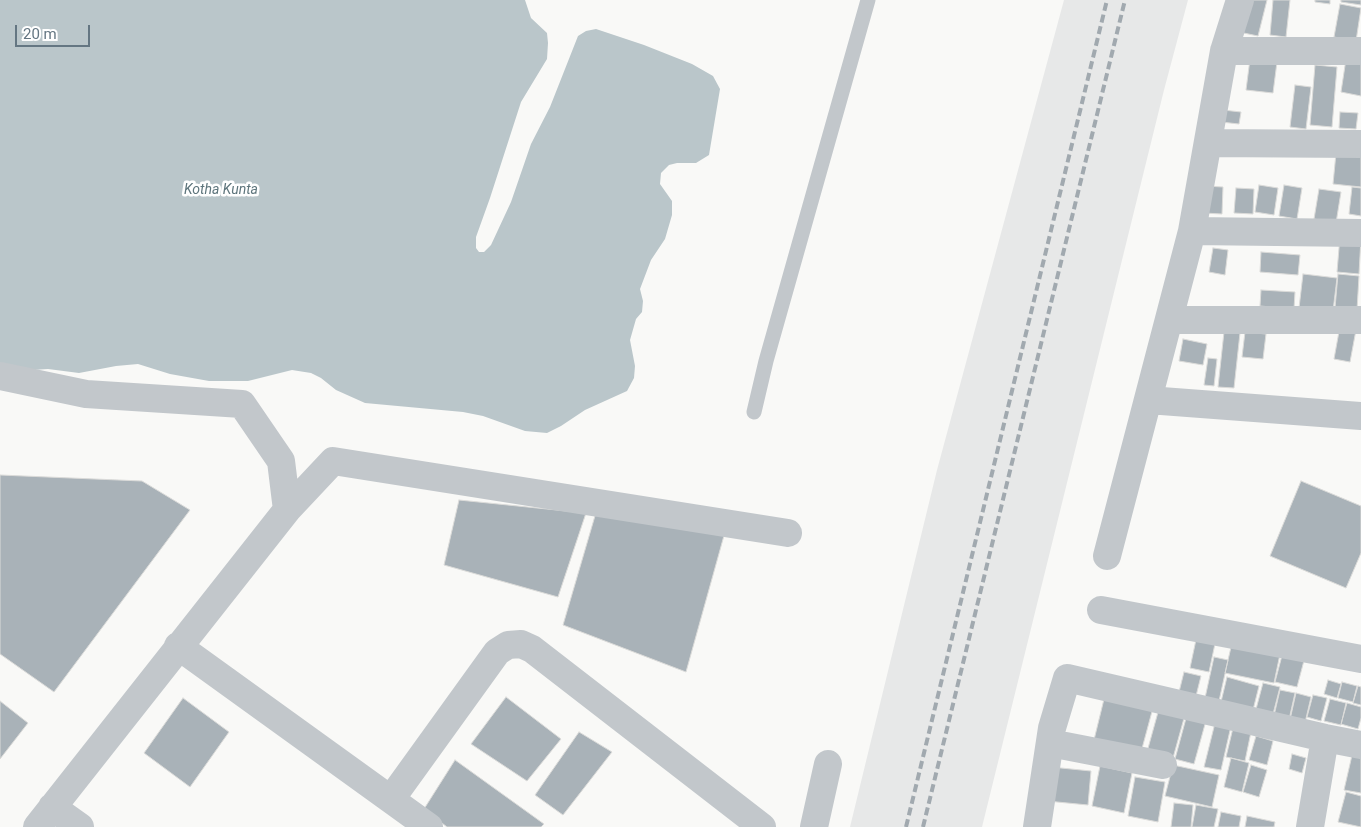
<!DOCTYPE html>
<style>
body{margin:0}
#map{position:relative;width:1361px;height:827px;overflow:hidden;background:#f9f9f7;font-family:Roboto,sans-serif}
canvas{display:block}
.scale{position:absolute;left:15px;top:25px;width:75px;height:22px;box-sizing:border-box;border:2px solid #647682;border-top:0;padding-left:6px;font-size:15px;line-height:18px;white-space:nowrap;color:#647682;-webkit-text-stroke:4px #fff;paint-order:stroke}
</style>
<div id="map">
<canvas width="1361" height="827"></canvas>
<div class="scale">20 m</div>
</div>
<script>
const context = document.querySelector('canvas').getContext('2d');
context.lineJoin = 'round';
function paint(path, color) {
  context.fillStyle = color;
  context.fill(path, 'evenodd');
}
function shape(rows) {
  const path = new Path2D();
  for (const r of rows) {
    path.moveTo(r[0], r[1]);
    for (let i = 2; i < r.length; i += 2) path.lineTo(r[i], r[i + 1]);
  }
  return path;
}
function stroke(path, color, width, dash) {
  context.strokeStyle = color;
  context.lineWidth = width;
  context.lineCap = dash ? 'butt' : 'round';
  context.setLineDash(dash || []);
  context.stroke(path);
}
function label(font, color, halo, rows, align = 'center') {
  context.font = font + ' Roboto,sans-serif';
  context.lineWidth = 5;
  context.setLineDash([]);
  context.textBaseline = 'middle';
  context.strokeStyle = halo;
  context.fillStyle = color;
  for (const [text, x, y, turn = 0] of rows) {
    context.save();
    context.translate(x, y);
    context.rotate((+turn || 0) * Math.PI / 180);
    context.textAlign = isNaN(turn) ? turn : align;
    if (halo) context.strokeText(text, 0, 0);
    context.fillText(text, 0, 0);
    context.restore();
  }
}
paint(shape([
 [1064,0,1188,0,1164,90,982,827,850,827,937,470]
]), '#e7e8e8');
paint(shape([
 [0,0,525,0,531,18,547,33,548,43,547,59,521,102,490,198,476,237,476,248,479,252,484,252,491,245,511,202,531,144,550,107,578,36,586,31,596,29,644,45,692,64,713,76,720,89,709,155,696,163,677,163,669,165,661,173,660,184,672,201,672,215,665,239,651,260,640,289,643,301,642,312,636,319,630,340,635,366,634,378,627,391,585,410,561,426,547,433,525,431,483,416,463,412,365,403,336,390,321,378,311,373,292,370,248,381,209,381,170,374,138,364,116,366,79,373,48,369,0,372]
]), '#bac6ca');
const building = shape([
 [1246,0,1267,0,1258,36,1239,32,1246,0],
 [1273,0,1290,0,1286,37,1270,35,1273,0],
 [1315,0,1330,0,1330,4,1315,2,1315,0],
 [1341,0,1361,0,1361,5,1341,2,1341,0],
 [1340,4,1361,8,1356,41,1334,37,1340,4],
 [1250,59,1277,62,1273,93,1246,90,1250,59],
 [1346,59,1361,61,1361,96,1341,92,1346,59],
 [1315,65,1337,67,1332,127,1310,125,1315,65],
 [1295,85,1311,87,1306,129,1290,127,1295,85],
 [1223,110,1241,112,1239,124,1221,122,1223,110],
 [1340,112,1358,113,1356,129,1339,128,1340,112],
 [1336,153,1361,156,1361,187,1333,184,1336,153],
 [1259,185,1278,188,1274,215,1255,212,1259,185],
 [1284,185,1302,188,1297,219,1279,216,1284,185],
 [1205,186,1223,187,1222,214,1204,213,1205,186],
 [1352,187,1361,188,1361,216,1349,214,1352,187],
 [1236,188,1254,189,1253,214,1234,213,1236,188],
 [1319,189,1341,192,1336,223,1314,219,1319,189],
 [1340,236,1361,238,1359,274,1337,272,1340,236],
 [1213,248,1228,250,1225,275,1209,272,1213,248],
 [1261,252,1300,255,1298,275,1260,272,1261,252],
 [1303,274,1337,278,1333,311,1299,308,1303,274],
 [1338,274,1359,276,1357,310,1335,308,1338,274],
 [1261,290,1295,292,1294,309,1260,306,1261,290],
 [1340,326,1356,330,1350,362,1334,359,1340,326],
 [1224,332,1240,333,1234,388,1218,387,1224,332],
 [1245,332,1266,334,1263,359,1242,357,1245,332],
 [1183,339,1207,344,1203,365,1179,361,1183,339],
 [1208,358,1217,359,1214,386,1204,385,1208,358],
 [0,475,142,481,190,510,54,692,0,654,0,475],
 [1301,481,1361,506,1361,553,1346,588,1270,556,1301,481],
 [459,500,586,513,558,597,444,565,459,500],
 [597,509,725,532,686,672,563,625,597,509],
 [1197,635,1216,639,1209,672,1190,668,1197,635],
 [1232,643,1280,654,1274,683,1225,673,1232,643],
 [1284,648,1306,653,1297,687,1275,682,1284,648],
 [1214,657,1228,660,1219,701,1205,698,1214,657],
 [1184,672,1201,676,1196,696,1179,692,1184,672],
 [1227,677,1259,686,1252,714,1220,706,1227,677],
 [1328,680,1341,684,1337,698,1324,694,1328,680],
 [1342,682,1357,686,1353,702,1338,698,1342,682],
 [1263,683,1280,687,1272,718,1255,713,1263,683],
 [1358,686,1361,687,1361,705,1353,703,1358,686],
 [1280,690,1295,693,1288,724,1273,720,1280,690],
 [1106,691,1154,704,1140,756,1093,744,1106,691],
 [1296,693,1311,697,1304,727,1289,724,1296,693],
 [1313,695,1327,698,1321,721,1307,717,1313,695],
 [506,697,561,739,527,781,471,744,506,697],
 [183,698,229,732,190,787,144,753,183,698],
 [1330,699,1346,703,1341,725,1324,721,1330,699],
 [0,701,28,723,0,759,0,701],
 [1347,703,1361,707,1361,718,1358,729,1341,724,1347,703],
 [1160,705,1186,711,1173,758,1147,752,1160,705],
 [1188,711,1207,717,1194,764,1175,759,1188,711],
 [1215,723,1231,726,1221,770,1204,767,1215,723],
 [1233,728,1251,732,1245,761,1226,757,1233,728],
 [579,732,612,752,563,815,535,795,579,732],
 [1256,736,1273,741,1267,765,1249,760,1256,736],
 [1353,751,1361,752,1361,793,1344,790,1353,751],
 [1292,754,1306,758,1302,773,1289,769,1292,754],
 [1231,758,1249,763,1242,792,1224,787,1231,758],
 [455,760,544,824,541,827,447,827,424,809,455,760],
 [1173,765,1219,775,1212,807,1165,796,1173,765],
 [1251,765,1267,770,1259,797,1243,792,1251,765],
 [1100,766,1132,773,1124,813,1092,806,1100,766],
 [1051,767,1091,771,1088,805,1047,801,1051,767],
 [1135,777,1165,782,1158,822,1128,816,1135,777],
 [1346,792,1361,796,1361,827,1338,822,1346,792],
 [1174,803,1193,805,1191,827,1171,827,1174,803],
 [1196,805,1218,809,1214,827,1192,827,1196,805],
 [1221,812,1241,816,1239,827,1218,827,1221,812],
 [1247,816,1275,822,1274,827,1245,827,1247,816]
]);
paint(building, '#a9b2b8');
stroke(building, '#dbdbd9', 1);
stroke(shape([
 [754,412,766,361,868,0]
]), '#c2c7cb', 15);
stroke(shape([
 [1224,51,1361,51],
 [1208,143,1361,144],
 [1192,231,1361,233],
 [1169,320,1361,320],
 [0,376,86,394,242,404,281,461,287,510],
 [1148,400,1361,416],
 [1107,556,1192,231,1224,51,1240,0],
 [1101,610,1361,659],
 [178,646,429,827],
 [1050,743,1163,765],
 [391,799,497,652,508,645,521,644,532,649,762,827],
 [52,807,80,827],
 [37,827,287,510,333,461,788,533],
 [814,827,828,764],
 [1037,827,1052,728,1067,678,1325,738,1361,745],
 [1310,827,1325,738]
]), '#c2c7cb', 28);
stroke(shape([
 [906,827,1107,0],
 [923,827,1125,0]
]), '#a1a9af', 4, [8, 4]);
label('italic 14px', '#5e757c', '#fff', [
 ["Kotha Kunta",221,190]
]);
</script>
